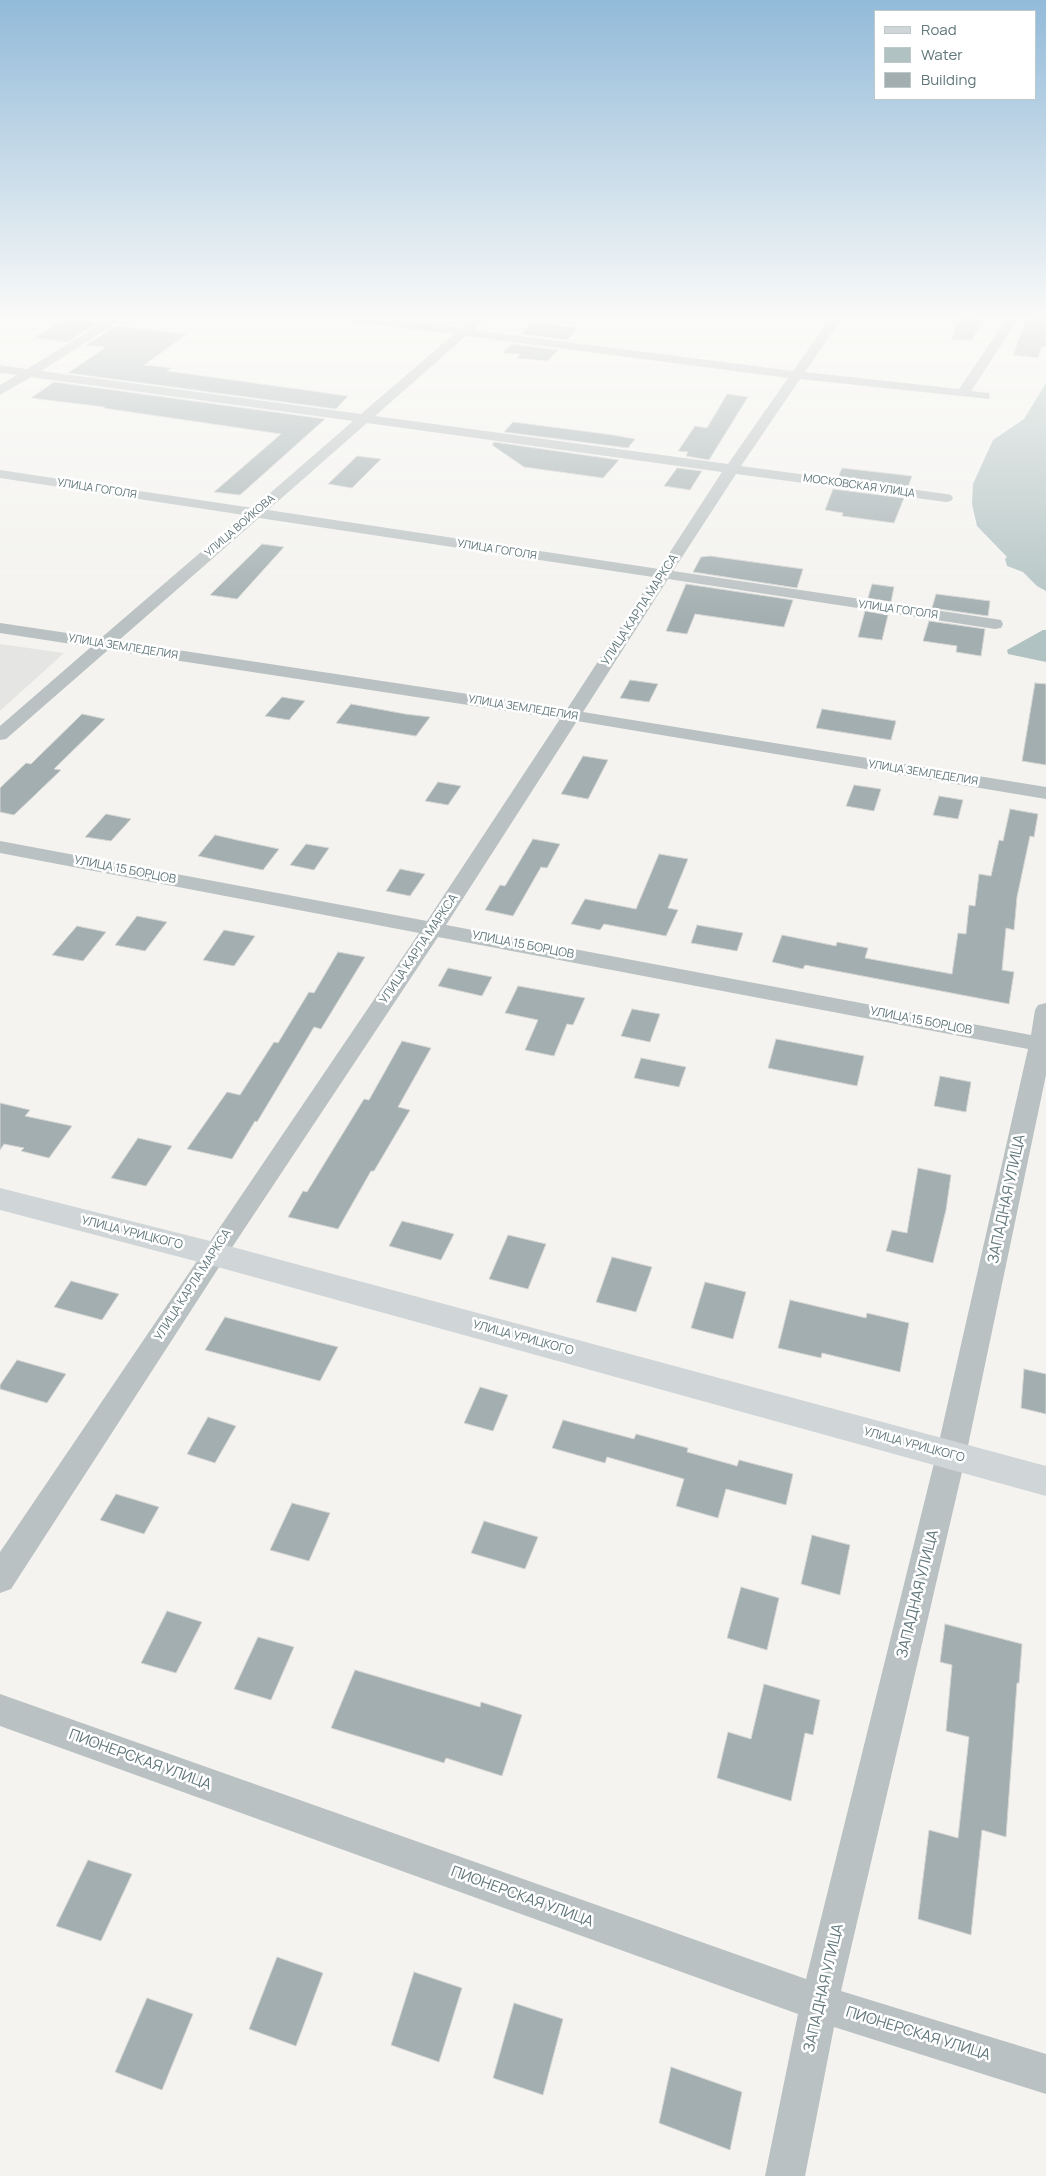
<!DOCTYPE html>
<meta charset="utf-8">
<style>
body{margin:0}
#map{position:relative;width:1046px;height:2176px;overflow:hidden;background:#f4f3f0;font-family:Manrope,sans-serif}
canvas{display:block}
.legend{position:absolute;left:874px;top:10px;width:162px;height:90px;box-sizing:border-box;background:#fff;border:1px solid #bfc8ca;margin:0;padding:6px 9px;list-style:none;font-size:15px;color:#60767a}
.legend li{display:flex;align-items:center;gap:10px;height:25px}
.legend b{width:25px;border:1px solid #bfc8ca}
</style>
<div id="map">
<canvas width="1046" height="2176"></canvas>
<ul class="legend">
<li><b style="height:6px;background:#d0d6d8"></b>Road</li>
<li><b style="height:14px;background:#b1c2c2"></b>Water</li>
<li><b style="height:14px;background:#a2aeb0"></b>Building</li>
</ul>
</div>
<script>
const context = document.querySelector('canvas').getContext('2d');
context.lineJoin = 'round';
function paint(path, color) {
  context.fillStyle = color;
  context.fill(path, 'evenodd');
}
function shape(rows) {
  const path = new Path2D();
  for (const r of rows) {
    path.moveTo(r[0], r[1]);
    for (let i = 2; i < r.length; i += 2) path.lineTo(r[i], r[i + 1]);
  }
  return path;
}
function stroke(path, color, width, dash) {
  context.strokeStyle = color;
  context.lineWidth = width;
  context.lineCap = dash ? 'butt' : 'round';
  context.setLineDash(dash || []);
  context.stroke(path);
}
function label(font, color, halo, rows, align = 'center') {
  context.font = font + ' Manrope,sans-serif';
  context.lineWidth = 5;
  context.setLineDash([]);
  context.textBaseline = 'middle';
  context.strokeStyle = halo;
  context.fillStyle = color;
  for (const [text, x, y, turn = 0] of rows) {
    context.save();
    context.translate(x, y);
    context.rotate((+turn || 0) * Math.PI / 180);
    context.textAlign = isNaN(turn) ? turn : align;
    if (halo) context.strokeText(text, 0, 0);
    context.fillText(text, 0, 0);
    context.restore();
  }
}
paint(shape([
 [0,644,64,653,0,711]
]), '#e5e5e4');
paint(shape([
 [1046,383,1046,591,1037,586,1023,572,1007,566,1005,559,1007,557,977,526,972,504,973,484,993,440,1024,419],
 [1043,630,1046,630,1046,662,1008,654,1007,650]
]), '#b1c2c2');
const building = shape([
 [958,318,983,318,972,341,952,339,958,318],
 [1027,318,1046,318,1046,346,1042,346,1038,358,1013,355,1027,318],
 [64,319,98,323,67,342,34,338,64,319],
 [532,323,578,328,567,340,521,334,532,323],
 [116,326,187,334,144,365,172,368,167,371,348,396,336,409,68,373,106,347,86,345,116,326],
 [512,344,558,350,548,361,517,358,520,354,503,353,512,344],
 [54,382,325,419,240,495,214,492,281,434,103,408,105,407,31,398,54,382],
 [727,394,748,397,709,460,686,456,688,452,678,451,695,426,707,428,727,394],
 [513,422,613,435,635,439,628,448,504,432,513,422],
 [494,442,619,460,603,478,524,467,492,445,494,442],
 [357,456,381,459,352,488,328,484,357,456],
 [677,468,702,471,690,490,664,486,677,468],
 [842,468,912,476,908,487,838,477,842,468],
 [833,489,904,498,894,523,842,516,843,513,825,510,833,489],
 [262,544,284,547,237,599,210,595,262,544],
 [710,556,803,569,797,588,693,572,701,557,710,556],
 [686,584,793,600,784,627,695,614,687,634,666,631,686,584],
 [872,584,894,587,891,602,868,598,872,584],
 [936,594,990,601,988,616,932,608,936,594],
 [865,611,888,615,882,640,858,637,865,611],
 [929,621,985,629,981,656,956,652,957,646,923,641,929,621],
 [630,680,658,684,649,702,620,698,630,680],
 [1035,683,1046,684,1046,765,1022,761,1035,683],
 [282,697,305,701,289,720,265,716,282,697],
 [351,704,405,714,430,717,416,736,336,723,351,704],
 [822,709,896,721,891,740,816,728,822,709],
 [82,714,105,719,54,769,61,770,14,815,0,812,0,788,26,763,31,764,82,714],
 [583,756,608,760,588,799,561,794,583,756],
 [438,782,461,786,448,805,425,801,438,782],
 [854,785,881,789,874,811,846,806,854,785],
 [939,796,963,800,958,819,933,815,939,796],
 [1010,809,1038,814,1034,837,1030,836,1017,897,1014,930,1006,928,1002,970,1014,972,1009,1004,805,965,803,969,772,962,782,935,836,946,837,942,868,948,865,958,952,974,958,933,966,934,969,905,975,906,979,874,991,876,999,840,1003,841,1010,809],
 [106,814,131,819,111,841,85,837,106,814],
 [215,835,237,840,279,849,263,870,198,856,215,835],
 [533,839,560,844,547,868,541,867,513,916,485,910,500,885,505,886,533,839],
 [306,844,329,848,314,870,290,865,306,844],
 [659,854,688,859,668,908,678,910,666,936,604,924,600,930,571,924,585,899,636,909,659,854],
 [400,869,425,874,410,896,386,891,400,869],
 [137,916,167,922,145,951,115,945,137,916],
 [697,925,743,933,737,951,691,943,697,925],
 [77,926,106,932,83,961,52,955,77,926],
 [224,930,255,936,234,966,203,960,224,930],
 [338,952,365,957,321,1029,314,1027,257,1122,255,1121,232,1159,187,1149,227,1092,240,1095,274,1042,278,1043,309,992,314,993,338,952],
 [448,968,492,977,482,996,438,986,448,968],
 [518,986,585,998,573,1025,567,1024,554,1056,525,1050,538,1020,505,1013,518,986],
 [632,1009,660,1014,650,1042,621,1036,632,1009],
 [776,1039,864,1056,857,1086,768,1068,776,1039],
 [402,1041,431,1048,398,1107,410,1110,374,1171,371,1171,338,1229,288,1217,303,1191,307,1192,364,1099,369,1100,402,1041],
 [641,1058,686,1067,679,1087,634,1078,641,1058],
 [940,1076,971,1082,966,1112,934,1106,940,1076],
 [0,1103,30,1110,25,1116,72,1126,49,1158,21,1151,24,1148,4,1144,0,1150,0,1103],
 [138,1138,172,1146,146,1186,111,1178,138,1138],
 [918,1168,951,1175,946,1210,933,1263,886,1251,892,1230,907,1233,918,1168],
 [402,1221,454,1234,441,1260,389,1246,402,1221],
 [508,1235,546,1244,528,1289,489,1279,508,1235],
 [612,1257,652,1267,636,1312,596,1302,612,1257],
 [71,1281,119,1294,102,1320,54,1307,71,1281],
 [705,1282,746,1292,733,1339,691,1328,705,1282],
 [790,1300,866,1318,867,1313,909,1323,900,1372,822,1353,821,1358,778,1348,790,1300],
 [225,1317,318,1342,338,1347,320,1381,205,1350,225,1317],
 [17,1360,66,1374,47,1403,0,1389,0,1385,17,1360],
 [1024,1369,1046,1374,1046,1414,1021,1408,1024,1369],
 [480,1387,508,1395,493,1431,464,1423,480,1387],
 [208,1417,236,1426,215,1463,187,1454,208,1417],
 [563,1420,634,1439,636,1434,688,1448,687,1452,737,1466,739,1460,793,1474,786,1505,726,1489,718,1518,676,1506,684,1479,607,1457,605,1463,552,1448,563,1420],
 [116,1494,159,1507,144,1534,100,1520,116,1494],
 [292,1503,330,1513,309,1561,270,1550,292,1503],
 [484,1521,538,1537,525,1569,471,1553,484,1521],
 [812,1535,850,1545,840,1595,801,1584,812,1535],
 [741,1587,779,1598,767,1650,727,1638,741,1587],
 [167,1611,202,1622,176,1673,141,1663,167,1611],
 [945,1624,1022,1644,1019,1683,1017,1683,1006,1837,982,1830,971,1935,918,1919,929,1830,958,1838,969,1737,946,1731,952,1665,940,1662,945,1624],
 [258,1637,294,1647,271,1700,234,1689,258,1637],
 [355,1670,480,1707,481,1702,522,1715,502,1776,446,1758,444,1763,331,1728,355,1670],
 [764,1684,820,1700,813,1735,805,1733,791,1801,717,1778,728,1732,751,1739,764,1684],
 [88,1860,132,1874,101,1941,56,1926,88,1860],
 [277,1957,323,1973,296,2046,249,2029,277,1957],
 [414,1972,462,1988,439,2062,391,2045,414,1972],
 [147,1998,193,2014,162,2090,115,2072,147,1998],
 [514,2003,563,2019,543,2095,493,2078,514,2003],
 [671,2067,742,2092,730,2150,659,2123,671,2067]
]);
paint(building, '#a2aeb0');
stroke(building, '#d5d5d3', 1);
paint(shape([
 [110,318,124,318,41,371,361,414,454,334,355,322,349,318,380,318,461,328,473,318,486,318,474,330,793,371,830,318,842,318,805,372,959,389,1007,318,1019,318,971,391,989,393,990,396,989,399,800,379,741,466,946,494,951,495,953,498,951,501,946,502,736,474,673,571,995,619,1001,620,1003,624,1001,628,995,629,668,579,583,712,1046,787,1046,799,577,721,446,925,1031,1035,1035,1010,1038,1005,1046,1003,1046,1075,966,1455,841,1991,1046,2054,1046,2094,834,2027,805,2176,765,2176,798,2014,0,1726,0,1694,806,1979,936,1455,1028,1049,438,937,223,1261,11,1589,0,1593,0,1552,419,933,0,853,0,841,427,921,560,719,108,650,6,739,0,740,0,726,91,647,0,633,0,623,101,638,244,515,0,478,0,470,253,508,353,421,31,377,0,395,0,385,17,375,0,373,0,365,27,369,110,318],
 [466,336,788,378,728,464,375,416,466,336],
 [367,423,722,472,659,569,268,510,367,423],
 [259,518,653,577,567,709,118,641,259,518]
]), '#bac1c2');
paint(shape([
 [0,1188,214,1242,1046,1466,1046,1496,214,1266,0,1210,0,1188]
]), '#d0d6d8');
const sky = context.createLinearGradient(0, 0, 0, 622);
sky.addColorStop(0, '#92bad9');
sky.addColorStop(0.51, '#fafaf8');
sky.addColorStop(1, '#fafaf800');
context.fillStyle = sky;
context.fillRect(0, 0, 1046, 622);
label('11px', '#60767a', '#fff', [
 ["МОСКОВСКАЯ УЛИЦА",859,486,8],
 ["УЛИЦА ГОГОЛЯ",97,489,9],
 ["УЛИЦА ВОЙКОВА",240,526,-41],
 ["УЛИЦА ГОГОЛЯ",497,550,9],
 ["УЛИЦА ГОГОЛЯ",898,610,8],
 ["УЛИЦА ЗЕМЛЕДЕЛИЯ",123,647,9],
 ["УЛИЦА ЗЕМЛЕДЕЛИЯ",523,708,9],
 ["УЛИЦА ЗЕМЛЕДЕЛИЯ",923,773,9]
]);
label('12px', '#60767a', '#fff', [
 ["УЛИЦА КАРЛА МАРКСА",640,610,-57],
 ["УЛИЦА 15 БОРЦОВ",125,870,11],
 ["УЛИЦА 15 БОРЦОВ",523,945,11],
 ["УЛИЦА КАРЛА МАРКСА",419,949,-56],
 ["УЛИЦА 15 БОРЦОВ",921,1021,11],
 ["УЛИЦА УРИЦКОГО",132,1233,14],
 ["УЛИЦА КАРЛА МАРКСА",193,1285,-57],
 ["УЛИЦА УРИЦКОГО",523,1338,15],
 ["УЛИЦА УРИЦКОГО",914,1445,15]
]);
label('15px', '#60767a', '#fff', [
 ["ЗАПАДНАЯ УЛИЦА",1007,1199,-78],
 ["ЗАПАДНАЯ УЛИЦА",918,1594,-76],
 ["ПИОНЕРСКАЯ УЛИЦА",140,1760,20],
 ["ПИОНЕРСКАЯ УЛИЦА",522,1897,20],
 ["ЗАПАДНАЯ УЛИЦА",824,1988,-77],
 ["ПИОНЕРСКАЯ УЛИЦА",918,2034,17]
]);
</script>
